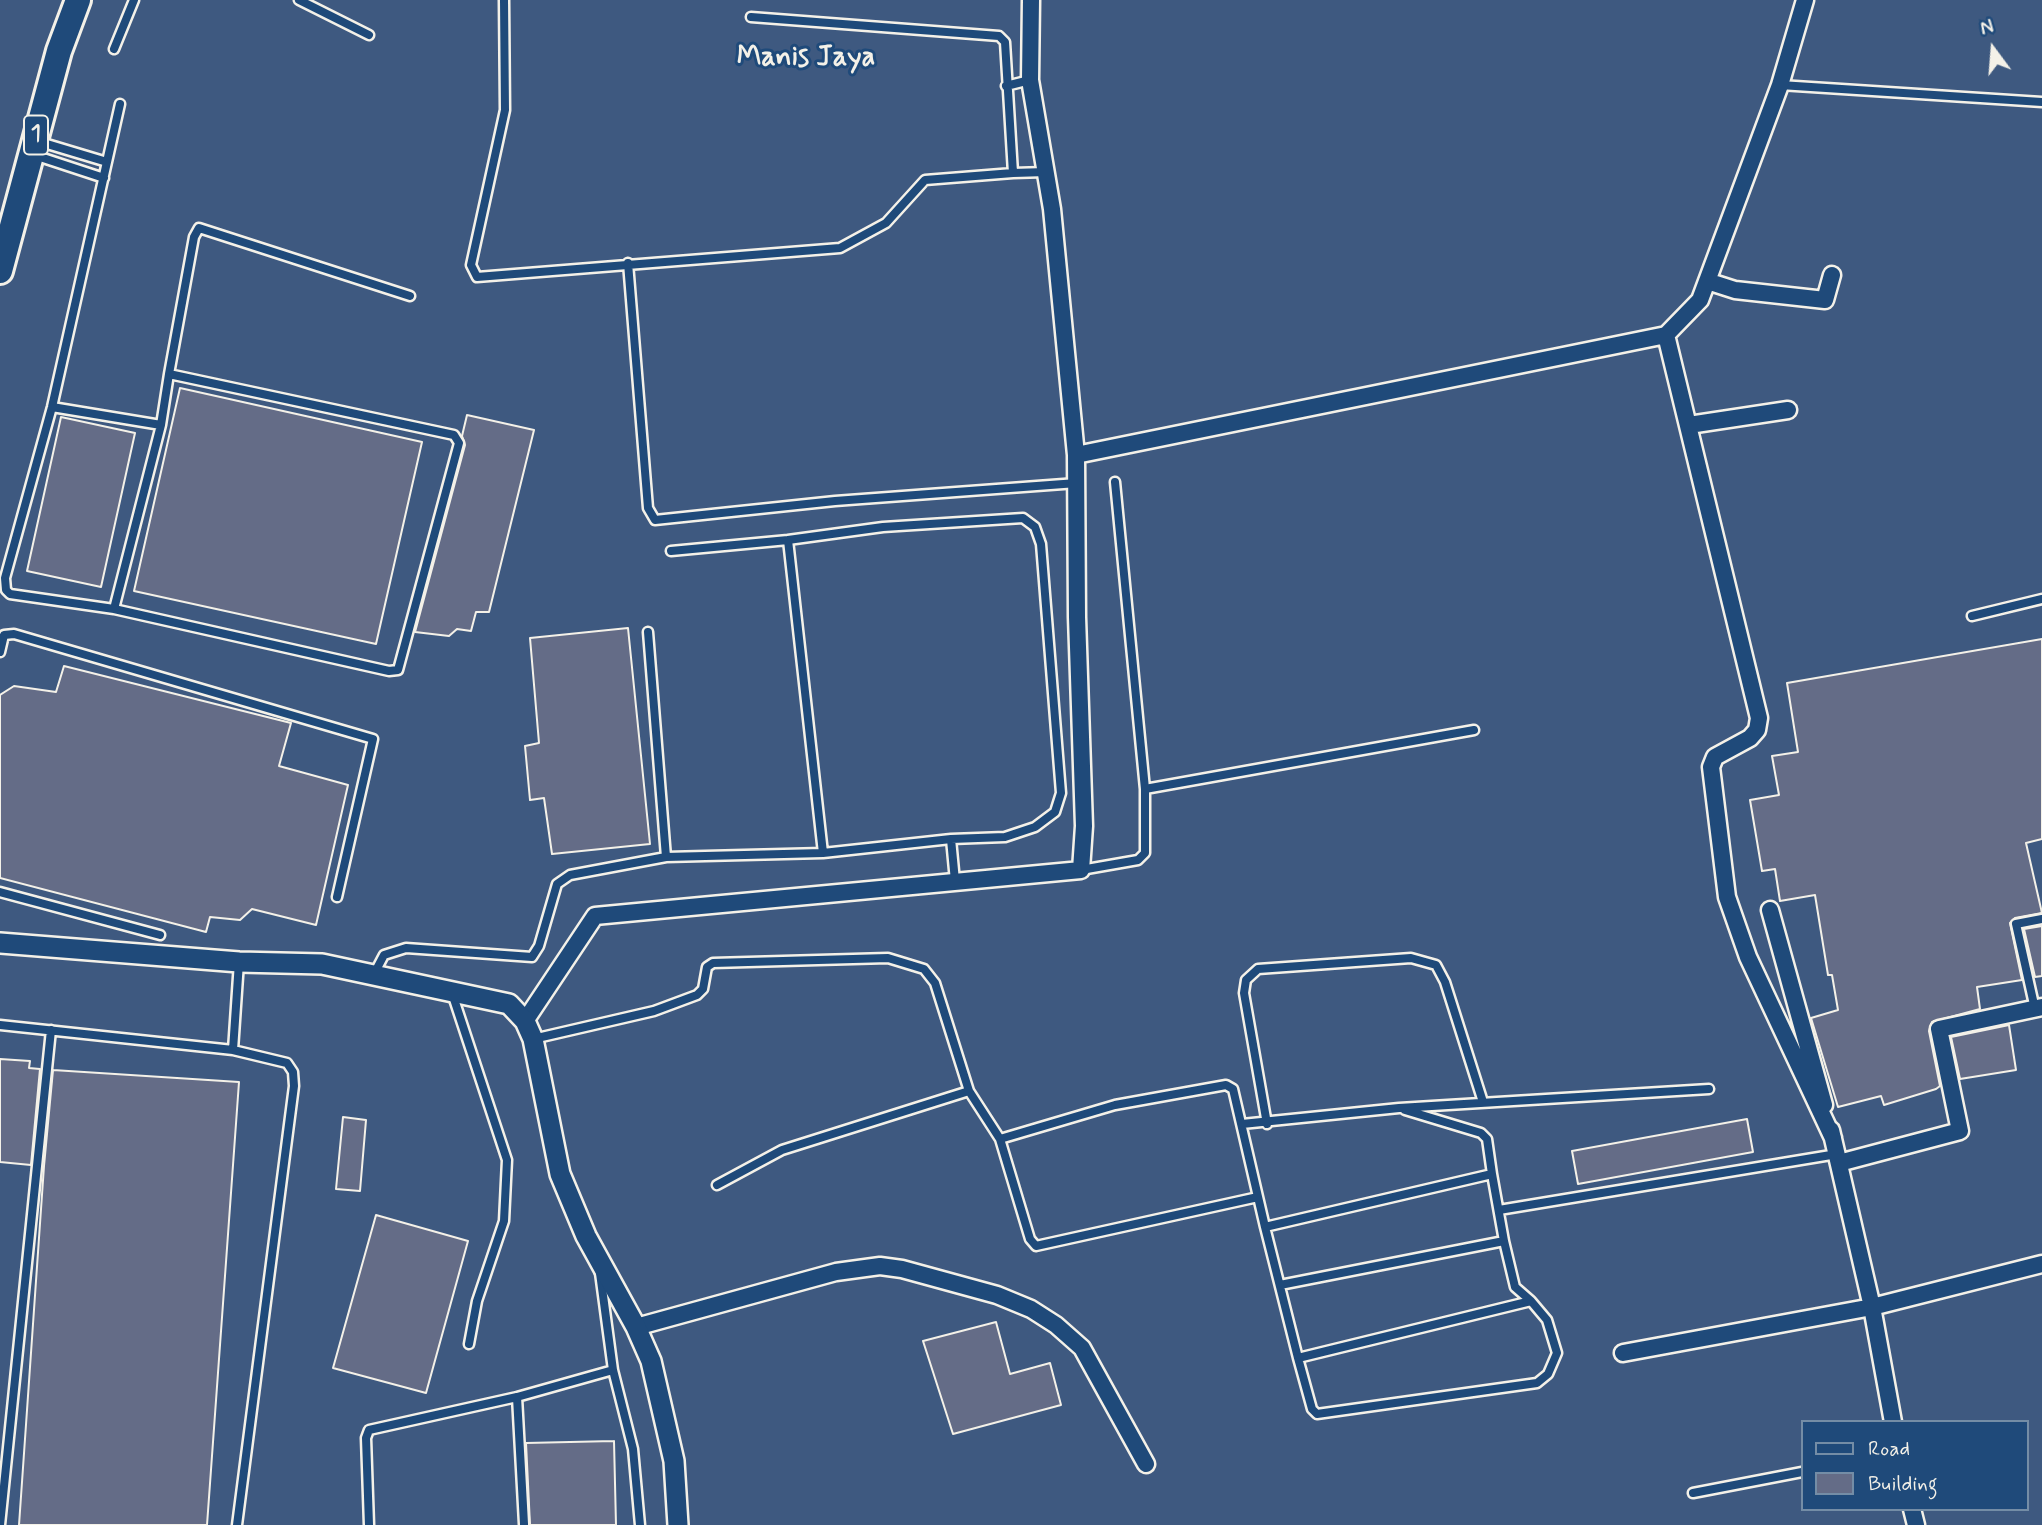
<!DOCTYPE html>
<style>
body{margin:0}
#map{position:relative;width:2042px;height:1525px;overflow:hidden;background:#2d517d;font-family:Mynerve,sans-serif}
canvas{display:block}
.legend{position:absolute;left:1801px;top:1420px;width:228px;height:91px;box-sizing:border-box;background:#1f4a7a;border:2px solid #748da6;margin:0;padding:9px 12px;list-style:none;font-size:21px;color:#f4f1e8}
.legend li{display:flex;align-items:center;gap:14px;height:35px}
.legend b{width:35px;border:2px solid #748da6}
.north{position:absolute;left:1958px;top:14px;width:70px;height:70px;-webkit-text-stroke:5px #1f4a7a;paint-order:stroke;rotate:344deg;font-size:19px;font-weight:700;line-height:28px;text-align:center;color:#f4f1e8}
.north::after{content:'';display:block;margin:auto;width:24px;height:32px;background:#f4f1e8;clip-path:polygon(50% 0,100% 100%,50% 72%,0 100%)}
</style>
<div id="map">
<canvas width="2042" height="1525"></canvas>
<ul class="legend">
<li><b style="height:9px;background:#1f4a7a"></b>Road</li>
<li><b style="height:19px;background:#646c87"></b>Building</li>
</ul>
<div class="north">N</div>
</div>
<script>
const context = document.querySelector('canvas').getContext('2d');
context.lineJoin = 'round';
function paint(path, color) {
  context.fillStyle = color;
  context.fill(path, 'evenodd');
}
function shape(rows) {
  const path = new Path2D();
  for (const r of rows) {
    path.moveTo(r[0], r[1]);
    for (let i = 2; i < r.length; i += 2) path.lineTo(r[i], r[i + 1]);
  }
  return path;
}
function stroke(path, color, width, dash) {
  context.strokeStyle = color;
  context.lineWidth = width;
  context.lineCap = dash ? 'butt' : 'round';
  context.setLineDash(dash || []);
  context.stroke(path);
}
function label(font, color, halo, rows, align = 'center') {
  context.font = font + ' Mynerve,sans-serif';
  context.lineWidth = 6;
  context.setLineDash([]);
  context.textBaseline = 'middle';
  context.strokeStyle = halo;
  context.fillStyle = color;
  for (const [text, x, y, turn = 0] of rows) {
    context.save();
    context.translate(x, y);
    context.rotate((+turn || 0) * Math.PI / 180);
    context.textAlign = isNaN(turn) ? turn : align;
    if (halo) context.strokeText(text, 0, 0);
    context.fillText(text, 0, 0);
    context.restore();
  }
}
paint(shape([
 [0,0,2042,0,2042,1525,0,1525],
 [1802,1422,2026,1422,2026,1509,1802,1509]
]), '#3e5980');
const building = shape([
 [180,388,422,442,376,644,134,591,180,388],
 [467,415,534,430,489,612,476,612,471,631,457,629,449,636,415,632,465,445,462,436,467,415],
 [61,417,135,433,101,587,27,571,61,417],
 [628,628,650,844,552,854,544,798,530,800,525,746,539,743,530,638,628,628],
 [2042,639,2042,839,2026,843,2042,913,2015,918,2010,923,2022,980,1977,987,1980,1009,1932,1022,1929,1031,1940,1086,1936,1089,1884,1105,1881,1096,1838,1107,1811,1018,1838,1010,1832,975,1828,975,1815,895,1780,901,1775,869,1762,871,1750,800,1779,795,1772,756,1798,752,1787,683,2042,639],
 [64,666,291,723,279,766,348,785,316,925,252,909,240,920,210,917,206,932,0,878,0,695,14,686,56,692,64,666],
 [2042,926,2042,976,2035,977,2024,929,2042,926],
 [2009,1025,2016,1070,1960,1079,1951,1037,2009,1025],
 [0,1059,30,1061,29,1068,40,1069,31,1165,0,1162,0,1059],
 [53,1070,239,1082,207,1525,19,1525,44,1166,53,1070],
 [343,1117,366,1120,360,1191,336,1189,343,1117],
 [1747,1119,1753,1152,1578,1184,1572,1151,1747,1119],
 [376,1215,468,1241,426,1393,333,1368,376,1215],
 [996,1322,1010,1374,1050,1363,1061,1405,953,1434,923,1341,996,1322],
 [614,1441,616,1525,530,1525,526,1443,614,1441]
]);
paint(building, '#646c87');
stroke(building, '#f4f1e8', 2);
const service = shape([
 [299,0,369,35],
 [504,0,505,110,471,265,477,277,840,248,886,223,925,180,1013,173,1005,42,999,36,751,17],
 [114,49,134,0],
 [1780,85,2042,102],
 [1006,86,1030,80],
 [37,141,107,162],
 [34,155,104,178],
 [1013,173,1046,172],
 [628,263,648,508,655,520,835,501,1077,483],
 [169,374,194,237,199,228,410,296],
 [52,407,161,425,169,374,454,435,459,443,398,670,389,671,114,609,10,594,6,590,5,578,52,407,120,104],
 [671,551,788,540],
 [114,609,161,425],
 [1972,616,2042,599],
 [648,632,666,857,823,853,951,839,955,881],
 [0,652,4,635,14,634,373,739,337,897],
 [1145,789,1474,730],
 [823,853,788,540,883,527,1023,518,1035,527,1041,544,1061,793,1055,812,1035,827,1005,837,951,839],
 [1081,870,1138,860,1145,853,1145,789,1115,482],
 [0,892,160,935],
 [374,974,384,955,406,948,532,957,539,946,557,884,570,875,666,857],
 [452,993,507,1160,504,1221,477,1301,469,1344],
 [2035,1009,2016,924,2042,919],
 [0,1025,233,1050,287,1063,293,1072,294,1086,237,1525],
 [533,1039,654,1011,697,995,703,989,707,967,713,963,888,958,924,969,935,983,969,1091,1000,1139,1115,1105,1226,1085,1233,1089,1265,1227,1492,1174,1504,1241,1280,1285],
 [233,1050,239,962],
 [1405,1110,1481,1133,1487,1139,1492,1174],
 [1242,1124,1399,1108,1709,1089],
 [1267,1124,1244,993,1246,980,1258,969,1411,958,1436,965,1445,982,1483,1102],
 [1000,1139,1030,1239,1036,1246,1258,1197],
 [717,1185,782,1150,969,1091],
 [1499,1210,1837,1154],
 [1265,1227,1298,1358,1531,1301,1515,1287,1504,1241],
 [1298,1358,1312,1409,1317,1414,1537,1383,1548,1374,1557,1353,1547,1320,1531,1301],
 [613,1370,633,1449,640,1525],
 [517,1397,524,1524],
 [1693,1493,1802,1472],
 [0,1525,51,1030],
 [369,1525,366,1438,369,1430,517,1397,613,1370,600,1273]
]);
const minor = shape([
 [1707,281,1735,290,1825,300,1832,275],
 [1666,335,1759,718,1757,730,1750,738,1715,757,1711,767,1727,897,1748,957,1833,1138],
 [1689,425,1788,410],
 [1076,455,1666,335,1700,300,1780,85,1805,0],
 [1770,910,1824,1105],
 [525,1021,595,916,1081,870,1084,826,1077,617,1076,455,1052,209,1030,80,1031,0],
 [1831,1130,1872,1307,1893,1422],
 [1839,1163,1960,1131,1939,1029,2042,1007],
 [636,1327,836,1272,880,1266,902,1269,997,1295,1031,1309,1056,1325,1082,1348,1146,1464],
 [1623,1353,1872,1307,2042,1264],
 [1912,1509,1916,1525]
]);
const tertiary = shape([
 [0,943,239,962,322,964,509,1004,525,1021,533,1039,560,1174,586,1236,636,1327,651,1361,674,1461,678,1525]
]);
const trunk = shape([
 [0,271,59,51,78,0]
]);
stroke(service, '#f4f1e8', 13);
stroke(minor, '#f4f1e8', 21);
stroke(tertiary, '#f4f1e8', 24);
stroke(trunk, '#f4f1e8', 30);
stroke(service, '#1f4a7a', 8);
stroke(minor, '#1f4a7a', 16);
stroke(tertiary, '#1f4a7a', 19);
stroke(trunk, '#1f4a7a', 24);
for (const [x, y, w] of [
 [36,135,24]
]) {
  const box = new Path2D();
  box.roundRect(x - w / 2, y - 19.5, w, 39, 5);
  context.fillStyle = '#1f4a7a';
  context.fill(box);
  stroke(box, '#f4f1e8', 2);
}
label('bold 23px', '#f4f1e8', null, [
 ["1",36,135]
]);
label('bold 28px', '#f4f1e8', '#1f4a7a', [
 ["Manis Jaya",806,59]
]);
</script>
